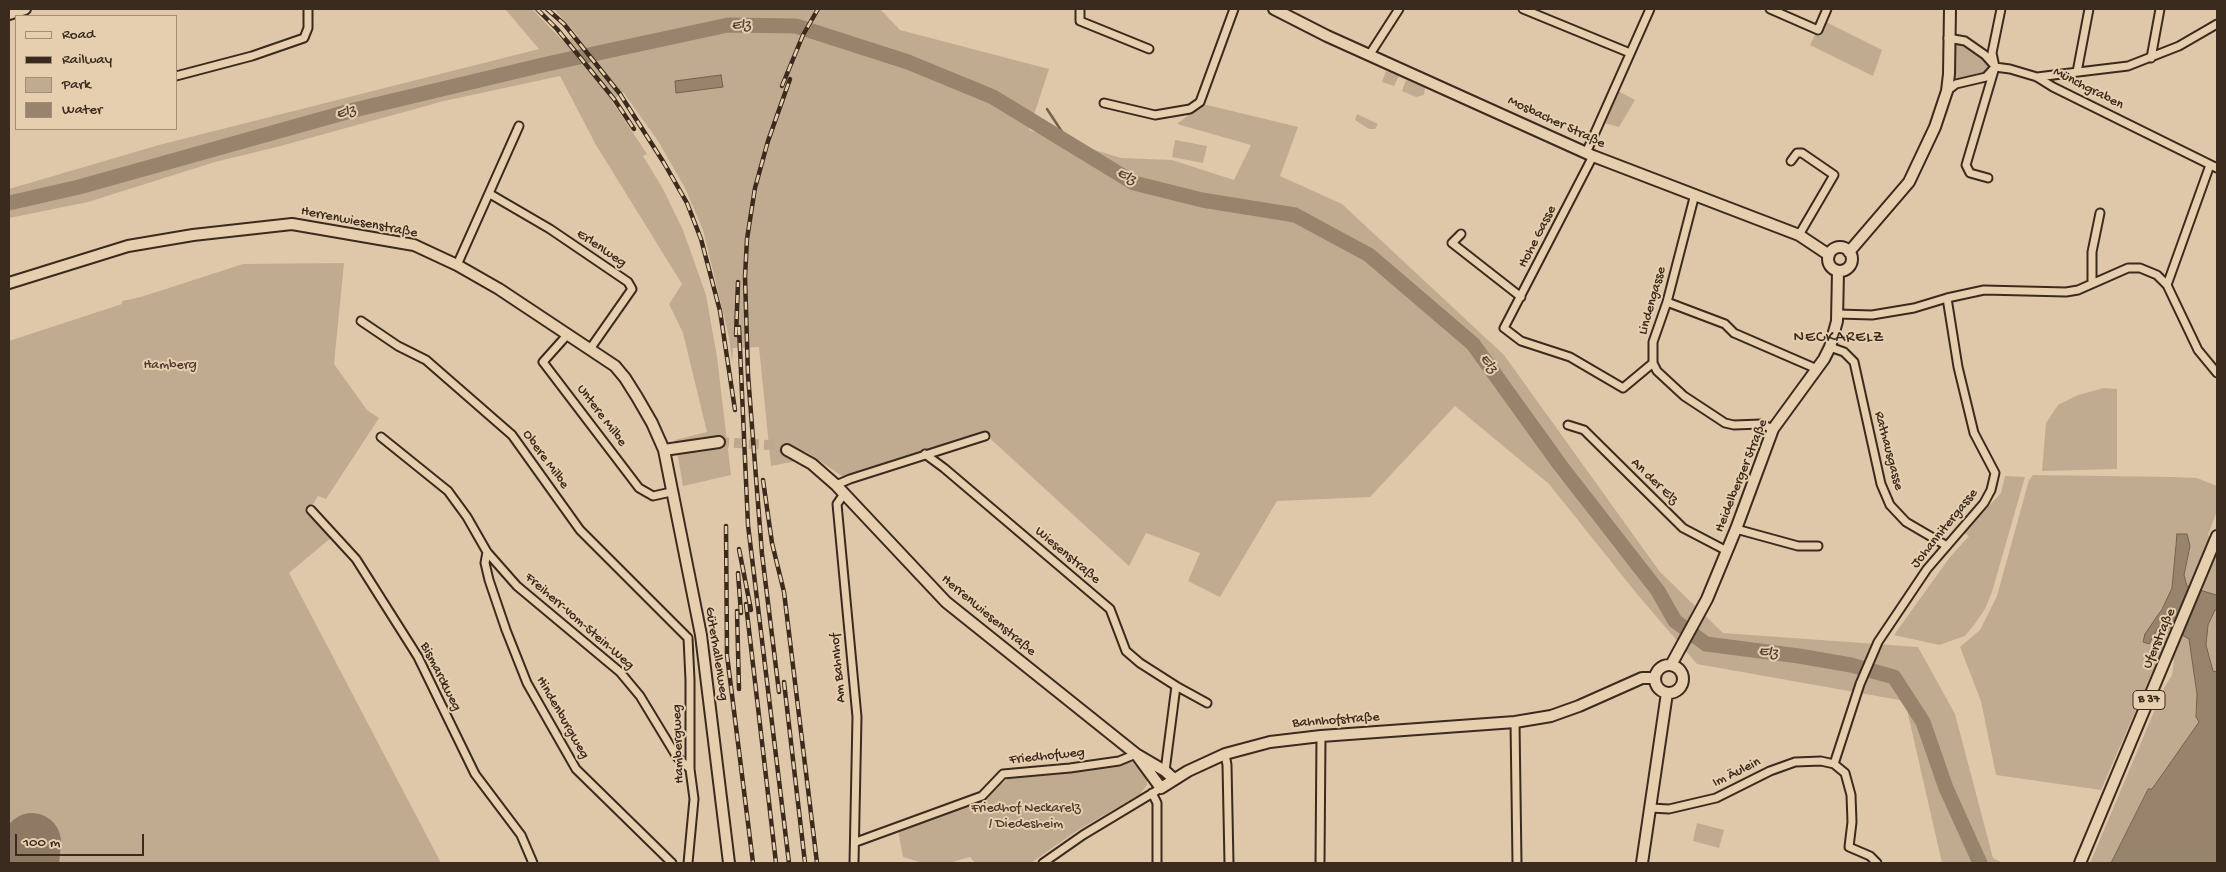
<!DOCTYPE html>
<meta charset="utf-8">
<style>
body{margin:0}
#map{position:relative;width:2226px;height:872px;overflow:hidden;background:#dfc8a9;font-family:"Gochi Hand",sans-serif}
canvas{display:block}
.frame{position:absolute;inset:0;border:10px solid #3b2a1e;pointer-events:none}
.legend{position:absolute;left:15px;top:15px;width:162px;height:115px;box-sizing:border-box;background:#e6cfaf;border:1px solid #a28d75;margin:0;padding:6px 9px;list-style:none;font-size:15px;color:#3b2a1e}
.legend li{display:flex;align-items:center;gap:10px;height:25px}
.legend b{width:25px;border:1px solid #a28d75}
.scale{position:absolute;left:15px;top:834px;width:129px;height:22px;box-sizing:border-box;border:2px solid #3b2a1e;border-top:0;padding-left:6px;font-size:15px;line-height:18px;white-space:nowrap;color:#3b2a1e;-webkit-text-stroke:4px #e6cfaf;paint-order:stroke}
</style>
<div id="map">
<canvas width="2226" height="872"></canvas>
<div class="frame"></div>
<ul class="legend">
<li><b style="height:6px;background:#e6cfaf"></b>Road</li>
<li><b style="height:6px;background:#3b2a1e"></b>Railway</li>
<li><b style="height:14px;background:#c1ab90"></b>Park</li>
<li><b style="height:14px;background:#98846d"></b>Water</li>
</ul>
<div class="scale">100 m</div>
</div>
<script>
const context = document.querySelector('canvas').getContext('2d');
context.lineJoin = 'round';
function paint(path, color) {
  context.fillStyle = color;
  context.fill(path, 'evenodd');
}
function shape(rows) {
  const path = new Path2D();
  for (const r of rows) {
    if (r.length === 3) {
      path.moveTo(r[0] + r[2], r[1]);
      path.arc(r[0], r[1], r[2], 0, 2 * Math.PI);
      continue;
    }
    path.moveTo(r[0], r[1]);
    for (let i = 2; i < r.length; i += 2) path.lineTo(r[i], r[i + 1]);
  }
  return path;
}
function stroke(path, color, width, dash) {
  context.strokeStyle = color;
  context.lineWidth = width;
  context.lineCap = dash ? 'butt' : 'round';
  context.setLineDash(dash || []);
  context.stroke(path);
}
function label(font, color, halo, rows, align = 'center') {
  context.font = font + ' "Gochi Hand",sans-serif';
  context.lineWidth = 4;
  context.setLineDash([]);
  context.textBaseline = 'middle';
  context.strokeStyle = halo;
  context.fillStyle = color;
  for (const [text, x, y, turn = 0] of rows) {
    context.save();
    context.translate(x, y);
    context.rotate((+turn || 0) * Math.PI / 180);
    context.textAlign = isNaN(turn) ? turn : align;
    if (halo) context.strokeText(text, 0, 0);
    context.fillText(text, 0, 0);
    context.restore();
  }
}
paint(shape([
 [505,9,532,9,563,41,578,36,554,9,880,9,900,30,1049,69,1029,130,1121,158,1172,160,1234,180,1251,145,1177,124,1203,104,1298,127,1280,176,1342,204,1504,355,1660,572,1723,633,1918,647,1955,714,1993,858,2003,863,1942,863,1905,701,1697,664,1637,594,1549,484,1455,406,1370,497,1277,501,1220,597,1188,581,1200,553,1146,533,1129,566,983,432,842,476,805,451,796,461,771,466,759,347,733,348,732,362,729,337,703,230,685,188,658,141,623,92,612,101,647,154,643,156,663,189,683,230,706,295,717,357,731,475,683,486,675,440,707,432,683,333,669,304,682,284,596,145,560,76,444,101,277,147,215,162,88,202,9,218,9,189,159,145,539,49],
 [1822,20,1882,50,1873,76,1810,45],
 [1948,38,1960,39,1995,67,1986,77,1947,91],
 [1386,71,1399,76,1394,86,1382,82],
 [1406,80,1425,88,1424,95,1416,97,1402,91],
 [1618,91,1635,100,1619,127,1604,123],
 [1357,114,1378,124,1375,129,1369,129,1355,120],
 [1175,140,1207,146,1203,163,1172,157],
 [344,263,334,364,367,410,379,418,326,499,318,496,312,506,338,532,289,573,441,863,9,863,9,341,122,304,122,301,141,297,243,264],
 [2104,388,2117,389,2117,469,2042,471,2046,423,2058,405,2078,395],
 [2033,475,2172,477,2197,478,2217,486,2217,511,2208,535,2217,549,2217,593,2216,595,2187,586,2184,575,2190,546,2176,540,2172,588,2143,642,2149,644,2159,626,2167,626,2189,639,2197,694,2196,717,2199,722,2151,790,2147,789,2111,863,2090,863,2164,688,2172,675,2174,660,2158,659,2101,790,1996,775,1981,701,1960,647,1980,630,1997,596,2029,480],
 [2005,476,2025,477,1992,592,1985,609,1974,625,1965,636,1939,645,1894,635,1950,557,1969,536,1964,533,2001,493],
 [2215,610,2217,610,2217,672,2213,671,2206,645,2208,625],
 [1132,762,1147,777,1147,785,1140,794,1075,832,1031,863,975,863,970,857,949,863,923,863,903,857,898,830,985,798,1011,776,1085,770],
 [1697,823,1724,830,1719,848,1693,841]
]), '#c1ab90');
const water = shape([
 [721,75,723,87,676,93,675,81,721,75],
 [2177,534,2187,534,2190,546,2184,575,2187,586,2216,595,2217,593,2217,610,2215,610,2208,625,2206,645,2213,671,2217,672,2217,863,2111,863,2148,789,2152,789,2199,722,2196,717,2197,694,2189,639,2167,626,2159,626,2149,644,2143,642,2145,634,2162,609,2172,588,2177,534]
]);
paint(water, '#98846d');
stroke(water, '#73604d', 1);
stroke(shape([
 [1047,109,1070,144]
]), '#73604d', 2.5);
stroke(shape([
 [9,203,79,187,354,110,547,64,728,25,796,26,908,62,993,97,1134,183,1202,200,1295,215,1369,255,1473,344,1560,465,1658,591,1675,621,1706,644,1799,656,1851,665,1894,677,1923,722,1946,788,1980,863]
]), '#98846d', 15);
stroke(shape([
 [30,863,32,842]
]), '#8d7964', 58);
stroke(shape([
 [719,442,770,445,787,450]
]), '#bea88d', 10, [10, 5]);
const street = shape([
 [1080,9,1080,21,1149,49],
 [1523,9,1630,53],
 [1770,9,1818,30,1827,9],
 [1948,38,1965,41,1985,55,1994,65],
 [1370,54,1399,9],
 [2151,58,2160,9],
 [2077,72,2089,9],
 [176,76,252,56,304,38,308,28,308,9],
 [2037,77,2128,66,2179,46,2217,24],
 [1947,91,1956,84,1986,77,1995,67,2010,69,2037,77,2053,87,2217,168],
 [1104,103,1155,115,1190,109,1200,102,1234,9],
 [1586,153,1650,9],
 [1593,156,1504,328,1521,341,1570,357,1623,388,1653,363],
 [1791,161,1797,153,1802,153,1834,175,1799,235],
 [1988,178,1970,173,1966,165,1995,67,1992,53,2001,9],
 [490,194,550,229,628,282,632,289,590,349],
 [1695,194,1667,302,1653,342,1653,363,1657,371,1684,396,1725,423,1734,425,1761,424,1773,429],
 [1461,234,1452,243,1521,297],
 [457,265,519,126],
 [2092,282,2092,252,2100,213],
 [2167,285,2210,165],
 [1667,302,1725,324,1734,333,1817,369],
 [1838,314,1872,315,1914,308,1947,298,1984,290,2066,292,2078,290,2128,268,2140,268,2157,275,2167,285,2198,350,2217,373],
 [361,321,398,346,426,360,512,435,580,530,688,638],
 [568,334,543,362,639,488,653,496,671,492],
 [1830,347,1844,352,1854,362,1881,484,1890,505,1906,522,1947,546],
 [1568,425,1584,430,1683,528,1727,551],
 [381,437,448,491,467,517,487,552,517,586,620,672,640,696,677,757,690,769],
 [925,454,944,468,1110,609,1126,651,1140,663,1176,686,1165,771],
 [836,485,850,479,985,436],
 [844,494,837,504,857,717,854,863],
 [311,510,356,559,418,657,475,774,521,835,533,863],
 [1736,529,1798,546,1818,546],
 [487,552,485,563,489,580,506,630,527,683,576,769,672,863],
 [688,638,690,680,690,769,694,799,688,863],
 [1176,686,1207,703],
 [1515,722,1517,863],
 [1225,754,1227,765,1229,863],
 [1834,764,1860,684,1878,642,1927,569,1984,503,1991,490,1995,473,1974,433,1958,367,1947,298],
 [1152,793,1157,803,1157,863],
 [1651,808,1669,809,1716,798,1770,771,1795,762,1821,761,1834,764,1845,773,1851,795,1852,822,1849,847,1870,856,1877,863],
 [856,842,982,796,1003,774,1070,768,1119,761,1136,754],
 [1043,863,1083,835,1161,788],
 [1320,863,1321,736]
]);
const secondary = shape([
 [1274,9,1327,36,1593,156,1799,235,1829,255],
 [9,14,25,9],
 [1840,259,12],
 [1849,252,1909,182,1935,127,1947,91,1949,74,1950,9],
 [9,283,128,246,193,235,292,224,414,245,457,265,499,289,615,366,625,378,637,397,652,423,664,450,701,635,729,863],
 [664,450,719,442],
 [787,450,812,464,836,485,946,602,1136,754,1165,771,1174,779],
 [1671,665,1707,599,1736,529,1773,429,1824,359,1830,347,1837,321,1838,271],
 [1669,679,14],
 [1136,754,1161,788,1188,771,1225,754,1270,742,1321,736,1515,722,1551,716,1579,706,1642,678,1655,678],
 [1642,863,1667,693]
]);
const primary = shape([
 [2080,863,2217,536]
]);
stroke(street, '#3b2a1e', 11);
stroke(secondary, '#3b2a1e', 14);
stroke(primary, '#3b2a1e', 14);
stroke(street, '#e6cfaf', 7);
stroke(secondary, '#e6cfaf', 10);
stroke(primary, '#e6cfaf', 10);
const rail = shape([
 [537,9,557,29,614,99,634,129],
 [547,9,564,24,620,94,664,163,687,203,701,239,720,311,735,410],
 [782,86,803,35,818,9],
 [739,327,748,525,789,863],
 [736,335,738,282],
 [763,480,772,543,784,592,817,863],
 [726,526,727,655,753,863],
 [739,549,751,610],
 [738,573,741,613],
 [746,604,776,863],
 [737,611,739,689],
 [784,682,805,863],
 [779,692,762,554,748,375,745,277,747,239,755,188,768,141,790,79]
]);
stroke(rail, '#3b2a1e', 4.5);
stroke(rail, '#e6cfaf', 2.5, [8]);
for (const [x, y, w] of [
 [2149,700,32]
]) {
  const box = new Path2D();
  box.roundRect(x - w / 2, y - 9.5, w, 19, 4);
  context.fillStyle = '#e6cfaf';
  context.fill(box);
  stroke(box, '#3b2a1e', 1);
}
label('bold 12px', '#3b2a1e', null, [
 ["B 37",2149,700]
]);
label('14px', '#3b2a1e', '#e6cfaf', [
 ["Münchgraben",2088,89,27],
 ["Mosbacher Straße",1556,123,25],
 ["Herrenwiesenstraße",359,223,11],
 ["Hohe Gasse",1538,237,-63],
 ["Erlenweg",601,249,34],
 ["Lindengasse",1653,301,-74],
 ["Untere Milbe",601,416,53],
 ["Rathausgasse",1888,451,75],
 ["Obere Milbe",545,460,54],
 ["Heidelberger Straße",1742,476,-68],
 ["An der Elz",1654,482,44],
 ["Johannitergasse",1945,529,-51],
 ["Wiesenstraße",1067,556,40],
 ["Herrenwiesenstraße",988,616,40],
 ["Freiherr-vom-Stein-Weg",579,622,41],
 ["Uferstraße",2160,639,-67],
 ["Güterhallenweg",716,654,81],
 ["Am Bahnhof",839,668,-95],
 ["Bismarckweg",440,677,63],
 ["Hindenburgweg",562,718,60],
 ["Bahnhofstraße",1336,721,-4],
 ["Hambergweg",679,744,-92],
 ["Friedhofweg",1047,757,-6],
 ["Im Äulein",1737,773,-26]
]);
label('14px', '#4f3d2f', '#e6cfaf', [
 ["Hamberg",170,366],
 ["Friedhof Neckarelz",1026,809],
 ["/ Diedesheim",1026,825]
]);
label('italic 15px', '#524032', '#e6cfaf', [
 ["Elz",741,26,-1],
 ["Elz",346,113,-15],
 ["Elz",1126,177,28],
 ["Elz",1488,364,55],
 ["Elz",1768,653,8]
]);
context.letterSpacing = '1px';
label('16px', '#3b2a1e', '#e6cfaf', [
 ["NECKARELZ",1839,339]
]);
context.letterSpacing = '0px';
</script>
